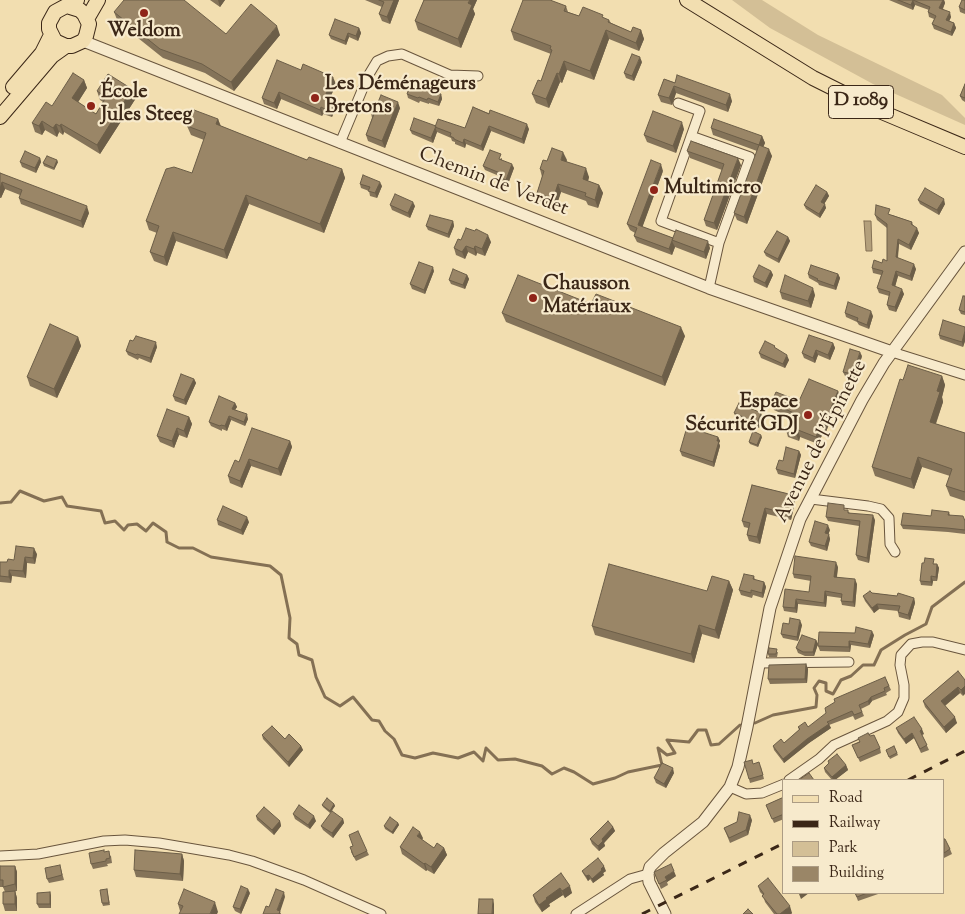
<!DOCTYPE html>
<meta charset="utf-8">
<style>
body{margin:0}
#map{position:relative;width:965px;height:914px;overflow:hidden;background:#f2deb0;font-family:"Sorts Mill Goudy",serif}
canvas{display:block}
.legend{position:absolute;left:782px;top:779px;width:162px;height:115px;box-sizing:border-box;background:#f7eacc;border:1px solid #ac9c84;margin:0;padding:6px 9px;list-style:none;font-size:15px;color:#3b2717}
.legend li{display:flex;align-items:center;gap:10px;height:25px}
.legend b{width:25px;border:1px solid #ac9c84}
</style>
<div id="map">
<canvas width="965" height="914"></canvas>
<ul class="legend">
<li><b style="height:6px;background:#f2deb0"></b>Road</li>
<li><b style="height:6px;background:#3b2717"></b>Railway</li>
<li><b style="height:14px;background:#d3bf96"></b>Park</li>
<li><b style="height:14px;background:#9a8667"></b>Building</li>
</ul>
</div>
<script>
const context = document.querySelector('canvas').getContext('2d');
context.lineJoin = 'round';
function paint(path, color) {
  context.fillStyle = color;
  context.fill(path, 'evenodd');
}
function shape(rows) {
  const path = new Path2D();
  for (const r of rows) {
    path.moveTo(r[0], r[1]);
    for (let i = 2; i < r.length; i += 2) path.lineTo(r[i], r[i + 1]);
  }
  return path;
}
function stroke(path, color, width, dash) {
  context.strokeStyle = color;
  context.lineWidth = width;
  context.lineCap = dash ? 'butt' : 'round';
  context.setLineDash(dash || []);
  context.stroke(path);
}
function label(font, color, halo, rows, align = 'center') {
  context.font = font + ' "Sorts Mill Goudy",serif';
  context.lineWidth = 4.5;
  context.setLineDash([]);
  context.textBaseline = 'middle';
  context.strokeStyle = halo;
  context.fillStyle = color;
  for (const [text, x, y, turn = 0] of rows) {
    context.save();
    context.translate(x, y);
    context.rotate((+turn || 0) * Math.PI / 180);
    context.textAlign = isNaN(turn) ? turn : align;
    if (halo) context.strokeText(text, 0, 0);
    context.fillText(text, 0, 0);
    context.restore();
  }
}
paint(shape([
 [732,0,762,0,818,35,942,95,965,118,965,125,873,84,770,28]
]), '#d3bf96');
const water = shape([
 [864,221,871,221,872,251,866,251,864,221]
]);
paint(water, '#b4a07c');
stroke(water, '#847054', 1);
stroke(shape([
 [0,503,11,502,20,491,44,501,62,497,67,506,101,511,105,523,115,521,124,530,128,525,137,524,146,531,153,523,166,532,167,542,179,548,193,548,211,557,270,566,281,575,290,618,289,638,297,644,299,655,312,660,316,677,325,697,340,706,353,697,372,720,379,721,385,731,394,739,402,755,415,758,433,753,458,758,474,752,483,761,486,748,498,760,515,759,542,766,552,774,564,768,574,772,593,784,615,778,628,772,662,765,658,748,667,755,675,753,667,740,689,742,698,730,706,730,711,745,719,744,740,725],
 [755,723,773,715,816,707,817,695,814,688,819,681,826,683,826,691,833,694,841,680,851,676,863,665,874,665,881,650,905,635,926,624,932,607,965,582]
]), '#847054', 3);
const minor = shape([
 [678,103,700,111,661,221,719,243],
 [691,136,750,157,719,243,709,288],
 [340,143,368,76,377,61,388,56,402,54,450,75,478,76],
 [892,352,965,375],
 [811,499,868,506,881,509,889,518,890,544,895,552],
 [759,663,849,662],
 [789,780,819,759,834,745,887,721,898,712,904,698,904,685,900,665,901,655,911,644,922,642,933,642,965,650],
 [730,787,746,794,762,793,784,784],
 [0,856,38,854,104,841,125,840,159,843,229,855,252,861,304,880,381,914],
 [576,914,630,879,648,874]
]);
const tertiary = shape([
 [83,41,709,288,892,352],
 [665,914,649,882,648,874,650,867,664,853,703,822,730,787,738,767,747,727,770,608,800,519,862,400,884,363,965,252]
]);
const primary = shape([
 [67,6,80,10,84,14,89,24,86,36,83,41,72,46,66,46,55,41,49,29,49,23,55,12,77,0],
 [87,19,98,0],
 [13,87,42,53,51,35],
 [0,117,52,56,66,46]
]);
const trunk = shape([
 [687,0,813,78,877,110,965,147]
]);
stroke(minor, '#69553d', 11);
stroke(tertiary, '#69553d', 13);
stroke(primary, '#3b2717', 16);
stroke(trunk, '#3b2717', 16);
stroke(minor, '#f7eacc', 9);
stroke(tertiary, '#f7eacc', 11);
stroke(primary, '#f2deb0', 14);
stroke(trunk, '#f2deb0', 14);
stroke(shape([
 [908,780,965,751],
 [642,914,784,843]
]), '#3b2717', 3, [9, 9]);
paint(shape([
 [210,0,225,0,220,7],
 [365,0,399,0,390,24,382,21,379,14,382,7],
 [424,0,477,0,473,9,475,14,461,48,418,30,415,21],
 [889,0,944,0,945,3,943,9,951,17,949,21,954,23,956,28,952,36,934,29,932,24,934,19,929,17,928,12,929,10,915,5,913,10],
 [965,0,965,14,960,12,959,7],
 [566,6,568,12,579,16,604,18,609,20,611,23,631,32,641,30,644,39,639,51,609,39,594,80,567,70,562,83,560,82,549,108,536,103,532,94,541,81,551,54,514,40,511,31],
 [114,12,226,34,280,35,234,91,205,73,163,58,118,22],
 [359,28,361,33,358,41,349,37,346,45,331,39,329,35],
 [642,62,634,81,626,78,624,73],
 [301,70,336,84,331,96,337,104,332,117,323,114,322,116,281,99,277,109,264,104,262,98],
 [664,79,732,101,728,112,676,93,672,105,661,102,658,95],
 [84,80,87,88,78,102,96,114,103,102,100,100,97,91,136,98,100,154,64,132,63,135,59,132,57,137,45,130,42,135,35,132,32,123],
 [965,84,965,102,962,100,960,96],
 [407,94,441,94,442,99,439,106,429,103,429,104,420,101,419,103,408,98],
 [376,107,400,108,385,148,368,141,366,135,372,118,371,113],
 [473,107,529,129,524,144,491,131,483,151,466,144,465,148,455,144,455,142,452,141,451,138,437,132,433,143,412,134,410,130,436,126,465,128],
 [218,119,221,126,241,134,307,160,342,169,345,178,324,233,249,204,227,259,176,241,167,266,154,261,150,252,157,233,149,230,146,221,192,173,204,140,191,135,187,126],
 [711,128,762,136,765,143,763,147,772,156,747,224,737,220,734,213,757,151,713,135],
 [684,129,676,153,647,142,644,135],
 [687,151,741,165,717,230,706,226,704,220,722,170,690,158],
 [40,158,41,162,36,173,22,167,20,162],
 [502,158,502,160,514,168,508,184,500,181,499,176,485,170,483,166],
 [567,160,566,161,589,177,588,181,599,185,603,193,598,208,588,205,586,201,561,192,556,207,540,202,537,193,542,177,540,169,547,161],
 [58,162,54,170,44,166,43,163],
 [663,171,642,227,673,238,710,248,706,259,675,247,672,255,637,242,634,236,635,233,630,230,627,224],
 [0,173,89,213,83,228,21,204,19,198,20,195,5,189,1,198,0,198],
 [360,184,382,186,377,198,370,196,369,191,361,188],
 [827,192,829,196,824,204,826,208,820,218,806,209,804,205],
 [918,200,945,204,939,215,920,204],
 [390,205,415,206,410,218,392,210],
 [875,215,892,215,912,222,913,225,919,233,911,250,899,244,898,258,916,269,912,281,898,276,895,286,904,294,896,312,889,310,887,305,889,296,879,293,877,288,881,275,873,273,872,268,887,261,887,228,877,220],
 [453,221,454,226,449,238,428,230,426,226],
 [788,237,790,241,779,263,766,256,764,252],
 [461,240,491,242,485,256,477,253,476,256,468,252,465,259,456,255,454,248],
 [434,271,425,294,412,289,410,284],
 [771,271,773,275,767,288,754,282,753,277],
 [808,274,838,274,840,278,836,290,819,285,818,283,809,278],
 [467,275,469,279,465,289,451,284,449,280],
 [780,292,815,295,811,308,782,299],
 [965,296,965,315,961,314,959,310],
 [591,304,685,336,665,386,506,322,502,313],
 [845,313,873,316,869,329,859,325,857,322,846,317],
 [965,327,965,341,963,347,940,339,939,335],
 [78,337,81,346,57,398,30,386,27,377],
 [833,343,835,348,830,360,818,355,815,363,804,358,802,353],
 [157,347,151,363,139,358,138,360,128,355,126,351],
 [776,348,789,360,785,368,761,358,759,353],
 [862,356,855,379,845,376,843,372],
 [942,376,945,385,942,397,943,402,936,424,965,433,965,501,950,496,946,486,950,476,922,467,914,489,875,476,872,467,903,380],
 [194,379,196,383,186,405,175,401,173,396],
 [838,391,840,398,825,434,823,433,818,444,800,437,799,441,788,437,786,430,791,418,774,410,771,403,799,401],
 [235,403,237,407,235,410,248,419,245,426,231,420,227,431,222,429,222,431,211,426,209,422],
 [734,413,763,418,759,428,736,418],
 [189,417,192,424,187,438,179,435,174,448,160,442,157,436],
 [718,437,720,441,719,443,720,446,714,467,682,456,680,451],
 [762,437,758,447,750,444,749,442],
 [290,441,292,447,281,476,251,466,242,488,230,483,228,476,239,462],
 [799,451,801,455,795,478,778,474,776,469,783,461],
 [752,485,793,495,795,502,791,520,767,514,760,544,749,541,747,535,748,528,744,527,742,521],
 [846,510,850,513,875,520,869,563,858,560,856,555,859,526,828,521,826,517],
 [949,512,950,515,965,521,965,534,948,532,903,529,901,525],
 [217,520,249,522,243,535,218,525],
 [830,530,828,534,830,539,827,551,811,546,809,542],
 [37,554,35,564,27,563,26,578,12,576,11,583,0,582,0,562,7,562,14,560],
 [924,563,937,564,939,568,937,581,933,581,932,586,921,585,920,581],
 [838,567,837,577,857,584,855,607,842,605,841,601,841,598,827,596,826,607,798,604,797,613,784,611,783,607,809,592,811,581,794,578,793,574],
 [754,576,755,580,764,582,766,587,763,598,753,595,752,598,741,595,739,590],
 [729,581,733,590,719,639,702,634,694,663,595,635,592,626,707,591],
 [872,593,914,598,915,603,910,620,899,617,898,612,898,611,879,609,874,613,865,601,863,596],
 [789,624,802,625,798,641,783,638,781,634],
 [874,635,870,648,851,645,850,652,820,651,818,646],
 [816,640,818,644,814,656,805,656,798,653,796,648],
 [778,652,777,657,769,657,768,654],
 [806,664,808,669,807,683,770,684,768,679],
 [958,671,963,696,960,693,945,706,957,723,946,733,925,707,923,701],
 [885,677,891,690,886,693,887,695,872,701,869,705,861,709,864,716,855,720,853,716,829,725,831,728,809,743,784,763,774,750,773,746,784,743,799,730,798,727,808,727],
 [896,728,924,734,922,735,929,750,921,753,914,738,906,744,898,733],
 [262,735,285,739,301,746,303,750,289,767,263,739],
 [870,736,880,748,881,753,860,762,852,745],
 [894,746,898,755,890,759,886,750],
 [828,761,846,765,848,770,835,780,832,780,825,772,824,768,829,763],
 [753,764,761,767,764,779,750,783,749,779],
 [674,773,666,788,656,783,654,778],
 [784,797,784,819,774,823,766,805],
 [334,804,335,806,330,813,323,807,322,805],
 [293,814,316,821,310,829,295,819],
 [256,816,280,821,281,826,274,835,257,820],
 [343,819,344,823,333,838,323,830,321,826],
 [752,820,748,835,730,843,724,828,737,822],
 [398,823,399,825,393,834,385,829,384,826],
 [613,827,615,831,604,843,605,846,599,851,592,844,590,839],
 [423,838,422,840,434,848,444,848,447,855,434,874,427,870,426,871,402,854,400,847],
 [944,839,950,849,952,854,944,858],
 [353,846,367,851,369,855,356,861,351,852],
 [104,852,111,856,112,863,107,864,108,866,93,869,91,864],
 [182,854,184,861,183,881,136,877,134,870],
 [0,866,15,866,17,872,17,891,15,891,17,898,17,911,5,911,3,904,5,892,3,887,0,887],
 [61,869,64,880,49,883,47,879],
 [582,871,606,871,603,873,604,875,593,883,590,879,588,881,584,875],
 [654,872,676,876,667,882,668,885,661,889],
 [561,873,572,893,565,898,563,895,549,904,550,906,542,912,535,902,533,895],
 [758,886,792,913,791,914,774,914,765,902,763,895,760,892],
 [107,889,110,905,103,906,102,903],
 [50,892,51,896,51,908,39,908,37,904],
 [250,893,241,914,235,911,233,907],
 [855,893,881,893,858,901],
 [178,904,218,912,180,911]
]), '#847359');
paint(shape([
 [218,0,225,0,220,7],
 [394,0,399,0,390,24,387,17],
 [470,0,477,0,473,9,475,14,461,48,458,39],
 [913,0,915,5,913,10,911,5],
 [943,0,944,0,945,3,941,12,939,8],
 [950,12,951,17,948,24,946,20],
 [954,23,956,28,952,36,951,32],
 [277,26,280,35,234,91,231,82],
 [359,28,361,33,358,41,356,36],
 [606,30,609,39,594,80,590,71],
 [641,30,644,39,639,51,636,43],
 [348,33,349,37,346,45,345,41],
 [640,57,642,62,634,81,632,76],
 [564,61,567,70,562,83,559,74],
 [557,73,560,82,549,108,546,99],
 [333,77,336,84,329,100,326,94],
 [84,80,87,88,75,107,72,98],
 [674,86,676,93,672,105,669,98],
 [132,89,136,98,100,154,97,145],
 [279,92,281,99,277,109,274,103],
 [441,94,442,99,439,106,438,102],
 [730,94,732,101,728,112,726,105],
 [335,97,337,104,332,117,329,111],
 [398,102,400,108,385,148,382,141],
 [321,107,323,114,322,116,320,110],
 [218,119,221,128,216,124],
 [42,121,45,130,42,135,39,126],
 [682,122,684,129,676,153,673,146],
 [56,124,59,132,57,137,53,128],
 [61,124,64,132,63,135,60,126],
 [527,124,529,129,524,144,522,139],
 [489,126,491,131,483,151,481,146],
 [435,127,437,132,433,143,431,138],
 [762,136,765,143,761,152,759,145],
 [464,139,466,144,465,148,463,143],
 [769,149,772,156,747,224,744,217],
 [563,152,567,160,564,168,561,160],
 [40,158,41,162,36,173,35,168],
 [738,158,741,165,717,230,714,223],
 [57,160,58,162,54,170,54,168],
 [512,164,514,168,508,184,506,180],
 [661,164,663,171,641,231,638,225],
 [586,168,589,177,586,188,583,179],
 [342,169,345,178,324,233,320,224],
 [2,182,5,189,1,198,0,195,0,189],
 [380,182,382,186,377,198,375,193],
 [558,184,561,192,556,207,553,199],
 [599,185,603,193,598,208,595,200],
 [827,192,829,196,823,206,821,202],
 [246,195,249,204,227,259,224,250],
 [944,199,945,204,939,215,937,210],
 [413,202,415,206,410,218,408,213],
 [825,204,826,208,820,218,819,214],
 [87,206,89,213,83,228,81,221],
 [453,221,454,226,449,238,448,234],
 [917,228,919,233,911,250,909,245],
 [173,232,176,241,167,266,164,257],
 [488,235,491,242,485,256,482,249],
 [788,237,790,241,779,263,778,259],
 [898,239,899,244,897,262,896,257],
 [672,241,675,247,672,255,669,249],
 [708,241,710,248,706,259,704,252],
 [466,246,468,252,465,259,462,252],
 [475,246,477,253,476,256,474,249],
 [914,264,916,269,912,281,910,276],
 [433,267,434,271,425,294,424,290],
 [771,271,773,275,767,288,765,283],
 [896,271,898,276,894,291,892,285],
 [838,274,840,278,836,290,834,286],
 [467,275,469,279,465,289,463,285],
 [813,288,815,295,811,308,808,301],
 [902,289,904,294,896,312,895,307],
 [871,311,873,316,869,329,867,325],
 [681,327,685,336,665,386,662,377],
 [965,331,965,341,963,347,962,342],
 [78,337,81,346,57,398,54,389],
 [156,342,157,347,151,363,150,358],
 [833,343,835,348,830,360,828,355],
 [816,350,818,355,815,363,813,358],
 [860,352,862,356,855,379,853,374],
 [787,355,789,360,785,368,783,364],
 [942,376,945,385,942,397,943,402,933,431,930,422,937,391],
 [194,379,196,383,186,405,184,400],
 [838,391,840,398,825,434,823,427],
 [235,403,237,407,233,413,232,409],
 [761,413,763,418,759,428,757,423],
 [247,414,248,419,245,426,244,422],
 [229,416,231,420,227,431,225,426],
 [189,417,192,424,187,438,184,431],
 [820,426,823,433,818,444,816,437],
 [177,428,179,435,174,448,172,441],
 [798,430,800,437,799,441,796,434],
 [761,435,762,437,758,447,757,445],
 [718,437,720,441,719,443,720,446,714,467,713,462],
 [290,441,292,447,281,476,278,469],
 [799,451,801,455,795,478,794,474],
 [918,457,922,467,914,489,911,479],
 [249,459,251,466,242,488,240,481],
 [793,495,795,502,791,520,788,514],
 [765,508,767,514,760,544,757,537],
 [873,515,875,520,869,563,867,558],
 [247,517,249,522,243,535,241,530],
 [828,525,830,530,827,538,825,533],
 [829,534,830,539,827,551,825,546],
 [34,548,37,554,35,564,33,558],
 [25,557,27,563,26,578,23,571],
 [836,562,838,567,836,582,834,577],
 [937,564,939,568,937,581,936,577],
 [9,570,12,576,11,583,9,577],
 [931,576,933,581,932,586,931,582],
 [855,579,857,584,855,607,853,602],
 [729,581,733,590,719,639,715,630],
 [764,582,766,587,763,598,762,593],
 [825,591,827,596,826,607,824,603],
 [914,598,915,603,910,620,908,615],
 [796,599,798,604,797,613,795,608],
 [877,604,879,609,874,613,872,608],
 [800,620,802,625,798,641,797,637],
 [699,625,702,634,694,663,691,654],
 [872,631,874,635,870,648,868,644],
 [816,640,818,644,814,656,813,652],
 [849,641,851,645,850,652,849,647],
 [806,664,808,669,807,683,805,679],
 [965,686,965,694,963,696,961,690],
 [958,687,960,693,943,707,941,701],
 [871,697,872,701,869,705,868,701],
 [955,717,957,723,946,733,944,727],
 [829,724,831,728,809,743,784,763,783,759,807,739],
 [922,729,924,734,921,735,920,731],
 [912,733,914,738,906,744,904,739],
 [301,746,303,750,289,767,288,762],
 [846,765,848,770,835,780,833,780,832,777],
 [673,768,674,773,666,788,664,784],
 [334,804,335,806,330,813,330,811],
 [750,815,752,820,748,835,746,830],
 [314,816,316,821,310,829,308,825],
 [343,819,344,823,333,838,332,833],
 [280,821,281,826,274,835,272,830],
 [398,823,399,825,393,834,392,832],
 [613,827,615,831,604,843,605,846,599,851,598,846,602,839],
 [420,832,423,838,420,843,417,836],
 [444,848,447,855,434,874,431,867],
 [182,854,184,861,183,881,180,874],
 [425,863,427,870,426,871,424,864],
 [15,866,17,872,17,891,15,884],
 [604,866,606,871,603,873,604,875,593,883,592,879],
 [674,871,676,876,667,882,665,877],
 [589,875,590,879,588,881,586,876],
 [570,886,572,893,565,898,562,891],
 [560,888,563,895,549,904,550,906,542,912,539,905,546,898],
 [248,889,250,893,241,914,240,909],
 [15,891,17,898,17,911,15,904],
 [50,892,51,896,51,908,50,904],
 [284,892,285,897,280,912,281,914,279,914,277,910],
 [801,893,809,893,801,899,799,894],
 [493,899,494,904,494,914,492,914],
 [215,902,218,912,217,914,210,914],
 [790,906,792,913,791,914,780,914]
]), '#6c5e48');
const building = shape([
 [124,0,184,0,226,34,251,4,277,26,231,82,202,64,160,49,114,12,124,0],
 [379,0,394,0,387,17,379,14,384,2,379,0],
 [424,0,470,0,468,3,472,5,458,39,415,21,424,0],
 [523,0,550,0,566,6,564,11,579,16,583,7,603,15,602,17,609,20,608,22,631,32,633,27,641,30,636,43,606,30,590,71,564,61,559,74,557,73,546,99,532,94,538,80,541,81,552,50,550,49,551,46,511,31,523,0],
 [898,0,943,0,939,8,950,12,946,20,954,23,951,32,932,24,936,16,928,12,930,7,913,0,911,5,898,0],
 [962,0,965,0,965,10,959,7,962,0],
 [335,19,359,28,356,36,348,33,345,41,329,35,335,19],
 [632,54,640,57,632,76,624,73,632,54],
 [277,60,301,70,303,64,333,77,326,94,335,97,329,111,321,107,320,110,279,92,274,103,262,98,277,60],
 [73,73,84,80,72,98,96,114,106,97,97,91,108,74,132,89,97,145,61,124,60,126,56,124,53,128,42,121,39,126,32,123,46,102,52,106,73,73],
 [677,75,730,94,726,105,674,86,669,98,658,95,664,79,675,83,677,75],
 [411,83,441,94,438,102,428,98,427,100,419,97,418,98,407,94,411,83],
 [965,84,965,98,960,96,965,84],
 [381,95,398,102,382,141,366,135,374,114,371,113,373,106,376,107,381,95],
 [473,107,489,114,490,110,527,124,522,139,489,126,481,146,464,139,463,143,454,139,454,138,450,136,451,133,435,127,438,119,465,128,473,107],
 [194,110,218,119,216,124,241,134,307,160,309,157,342,169,320,224,246,195,224,250,173,232,164,257,150,252,159,226,146,221,166,169,174,167,192,173,206,133,187,126,194,110],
 [653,111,682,122,673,146,644,135,653,111],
 [414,118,436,126,431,138,410,130,414,118],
 [714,119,762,136,759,145,711,128,714,119],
 [691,141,738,158,714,223,704,220,724,164,687,151,691,141],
 [759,145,769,149,744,217,734,213,759,145],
 [552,148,563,152,561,160,586,168,583,179,599,185,595,200,585,196,586,193,558,184,553,199,537,193,544,171,540,169,543,160,547,161,552,148],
 [490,150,501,154,499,159,512,164,506,180,499,177,500,173,483,166,490,150],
 [25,151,40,158,35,168,20,162,25,151],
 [47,156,57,160,54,168,43,163,47,156],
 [651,160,661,164,638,225,673,238,669,249,634,236,637,228,627,224,651,160],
 [0,173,87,206,81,221,19,198,22,190,2,182,0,189,0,173],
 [363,175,380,182,375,193,368,191,370,187,360,184,363,175],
 [816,185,827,192,821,202,825,204,819,214,804,205,816,185],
 [925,188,944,199,937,210,918,200,925,188],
 [395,194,413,202,408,213,390,205,395,194],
 [876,205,890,209,888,214,912,222,911,224,917,228,909,245,898,239,896,257,914,264,910,276,896,271,892,285,902,289,895,307,887,305,890,292,877,288,883,271,872,268,874,260,882,263,883,259,887,261,887,224,875,215,876,205],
 [430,215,453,221,448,234,426,226,430,215],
 [466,228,475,231,476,229,488,235,482,249,475,246,474,249,466,246,462,252,454,248,458,239,461,240,466,228],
 [676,230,708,241,704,252,672,240,676,230],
 [777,231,788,237,778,259,764,252,777,231],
 [419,262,433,267,424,290,410,284,419,262],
 [759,265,771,271,765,283,753,277,759,265],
 [811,265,838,274,834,286,817,280,818,279,808,274,811,265],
 [453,269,467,275,463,285,449,280,453,269],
 [518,275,591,304,596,294,681,327,662,377,502,313,518,275],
 [785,275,813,288,808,301,780,292,785,275],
 [963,296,965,296,965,312,959,310,963,296],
 [848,302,871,311,867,325,857,321,858,318,845,313,848,302],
 [943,320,965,327,965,331,962,342,939,335,943,320],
 [50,324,78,337,54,389,27,377,50,324],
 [809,335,833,343,828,355,816,350,813,358,802,353,809,335],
 [136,336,156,342,150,358,137,354,136,355,126,351,130,340,133,341,136,336],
 [765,341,775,346,774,347,787,355,783,364,759,353,765,341],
 [850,349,860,352,853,374,843,372,850,349],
 [908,365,942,376,937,391,940,392,930,422,965,433,965,492,946,486,952,469,918,457,911,479,872,467,900,379,903,380,908,365],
 [181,374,194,379,184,400,173,396,181,374],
 [809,379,838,391,823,427,820,426,816,437,798,430,796,434,786,430,794,413,771,403,776,392,799,401,809,379],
 [219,396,235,403,232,409,247,414,244,422,229,416,225,426,221,425,220,426,209,422,219,396],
 [739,403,761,413,757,423,734,413,739,403],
 [167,409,189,417,184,431,177,428,172,441,157,436,167,409],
 [687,427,718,437,717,441,719,441,713,462,680,451,687,427],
 [252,428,290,441,278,469,249,459,240,481,228,476,235,460,239,462,252,428],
 [753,431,761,435,757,445,749,442,753,431],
 [786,447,799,451,794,474,776,469,779,460,783,461,786,447],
 [752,485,793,495,788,514,765,508,757,537,747,535,750,523,742,521,752,485],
 [828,503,844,505,844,510,848,510,848,513,873,515,867,558,856,555,860,521,826,517,828,503],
 [223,506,247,517,241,530,217,520,223,506],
 [932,510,949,512,948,515,963,516,965,521,965,530,947,528,901,525,903,513,931,516,932,510],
 [815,521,828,525,825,533,829,534,825,546,809,542,815,521],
 [16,546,34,548,33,558,25,557,23,571,9,570,9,577,0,576,0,562,7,562,8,559,14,560,16,546],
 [795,556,836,562,834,577,855,579,853,602,841,601,842,594,825,591,824,603,796,599,795,608,783,607,785,589,809,592,811,576,793,574,795,556],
 [925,558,934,559,933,564,937,564,936,577,931,576,931,582,920,581,922,563,924,563,925,558],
 [609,564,707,591,712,576,729,581,715,630,699,625,691,654,592,626,609,564],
 [744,574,754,576,753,579,764,582,762,593,751,590,751,593,739,590,744,574],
 [870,591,872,593,897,596,898,593,914,598,908,615,898,612,900,606,877,604,872,608,863,596,870,591],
 [790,618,800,620,797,637,781,634,783,623,789,624,790,618],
 [856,627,872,631,868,644,849,641,849,647,818,646,819,632,855,633,856,627],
 [802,635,816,640,813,652,803,652,796,648,802,635],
 [769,648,777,649,776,654,768,654,769,648],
 [806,664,805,679,768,679,769,665,806,664],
 [958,671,965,680,965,686,961,690,958,687,941,701,955,717,944,727,923,701,958,671],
 [885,677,889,686,884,688,885,691,871,697,868,701,859,705,862,712,854,715,852,711,827,722,829,724,807,739,783,759,773,746,781,739,784,743,800,729,798,727,805,722,808,727,826,713,825,708,835,702,834,699,885,677],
 [914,717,922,729,920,731,927,745,920,749,912,733,904,739,896,728,914,717],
 [272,726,285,739,289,734,301,746,288,762,262,735,272,726],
 [868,733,870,736,874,735,880,748,858,758,852,745,860,742,858,738,868,733],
 [894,746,897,753,889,757,886,750,894,746],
 [837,754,846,765,832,777,824,768,829,763,828,761,837,754],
 [752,760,753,764,759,762,763,775,749,779,744,762,752,760],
 [662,763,673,768,664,784,654,778,662,763],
 [809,773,814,780,799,780,809,773],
 [784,797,784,814,772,819,766,805,784,797],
 [327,798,334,804,330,811,322,805,327,798],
 [299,805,314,816,308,825,293,814,299,805],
 [264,807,280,821,272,830,256,816,264,807],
 [332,811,343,819,332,833,321,826,332,811],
 [739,812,750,815,746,830,729,838,724,828,737,822,739,812],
 [390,817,398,823,392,832,384,826,390,817],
 [608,821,613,827,602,839,603,841,598,846,590,839,608,821],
 [413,827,420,832,417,836,434,848,437,843,444,848,431,867,425,863,424,864,400,847,413,827],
 [358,831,367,851,354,857,350,847,353,846,349,835,358,831],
 [944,839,945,839,950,849,944,853,944,839],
 [104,850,104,852,109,851,110,858,106,859,106,861,91,864,89,853,104,850],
 [135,850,182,854,180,874,134,870,135,850],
 [598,858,604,866,601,869,602,870,592,879,589,875,586,876,582,871,598,858],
 [671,864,674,871,665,877,667,880,659,884,654,872,671,864],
 [60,865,62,875,47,879,45,868,60,865],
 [0,866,15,866,15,884,3,887,3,880,0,880,0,866],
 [561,873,570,886,562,891,560,888,546,898,547,899,539,905,533,895,561,873],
 [768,878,790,906,780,914,777,914,762,896,764,894,758,886,768,878],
 [241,886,248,889,240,909,233,907,241,886],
 [107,889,109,903,102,903,100,890,107,889],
 [184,889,215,902,210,914,179,914,183,906,178,904,184,889],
 [276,889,284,892,277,910,280,911,279,914,263,914,266,906,269,907,276,889],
 [15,891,15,904,3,904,3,892,15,891],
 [50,892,50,904,37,904,37,893,50,892],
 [855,893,867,893,857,897,855,893],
 [479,899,493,899,492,914,478,914,479,899],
 [748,909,753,914,743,914,748,909]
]);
paint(building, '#9a8667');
stroke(building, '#6c5e48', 1);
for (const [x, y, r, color] of [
 [144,13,5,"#8f2418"],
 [315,98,5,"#8f2418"],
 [91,106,5,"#8f2418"],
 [654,190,5,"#8f2418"],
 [533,298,5,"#8f2418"],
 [808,415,5,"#8f2418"]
]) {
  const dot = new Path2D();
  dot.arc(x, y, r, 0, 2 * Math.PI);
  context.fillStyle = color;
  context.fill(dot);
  stroke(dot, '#f7eacc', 2);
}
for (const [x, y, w] of [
 [861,102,65]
]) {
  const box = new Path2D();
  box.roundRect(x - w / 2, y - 16.5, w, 33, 4);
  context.fillStyle = '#f7eacc';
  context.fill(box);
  stroke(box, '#3b2717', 1);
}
label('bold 19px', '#3b2717', null, [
 ["D 1089",861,102]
]);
label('bold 20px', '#3b2717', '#f7eacc', [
 ["Weldom",144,33,"center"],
 ["Les Déménageurs",325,86],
 ["Bretons",325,109],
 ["École",101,94],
 ["Jules Steeg",101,117],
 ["Multimicro",664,190],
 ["Chausson",543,286],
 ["Matériaux",543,309],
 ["Espace",798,404,"right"],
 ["Sécurité GDJ",798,427,"right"]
], 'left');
label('20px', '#3b2717', '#f7eacc', [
 ["Chemin de Verdet",493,183,21],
 ["Avenue de l'Épinette",822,442,-63]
]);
</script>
